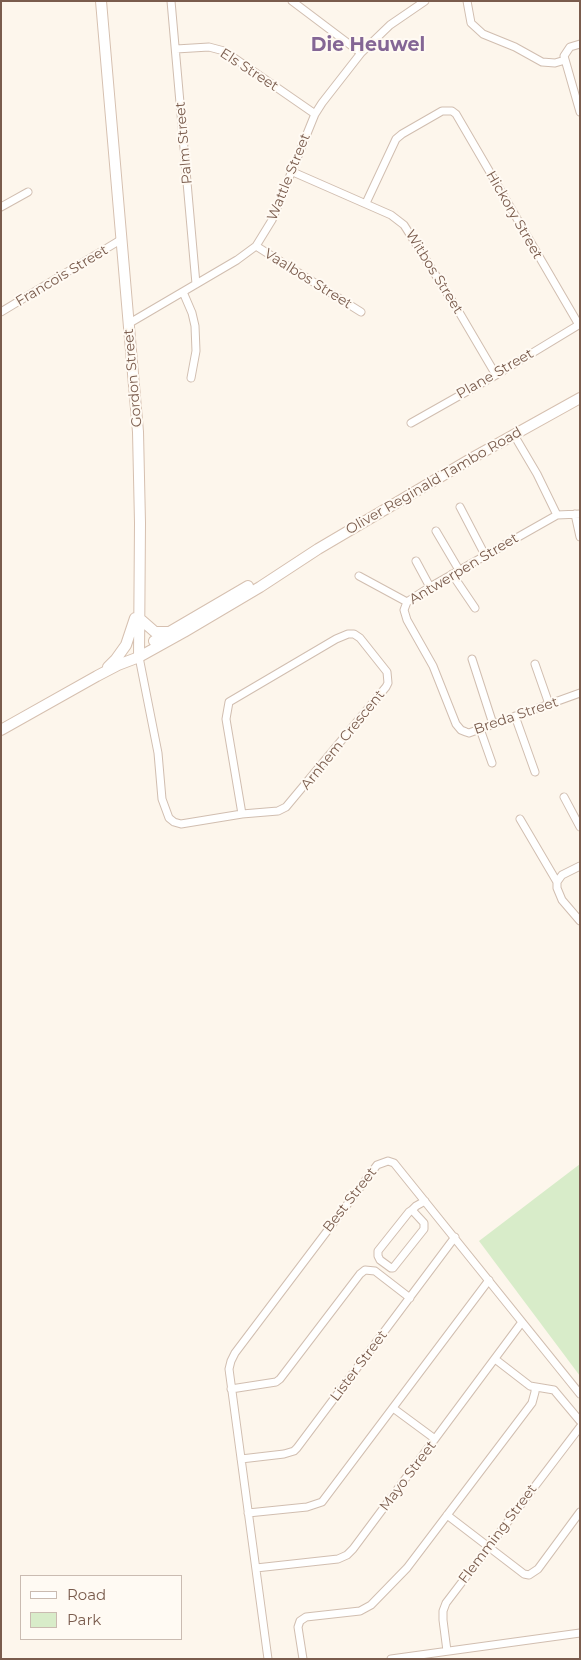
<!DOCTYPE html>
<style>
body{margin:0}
#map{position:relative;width:581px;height:1660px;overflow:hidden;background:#fdf6ec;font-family:Montserrat,sans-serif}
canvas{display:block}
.frame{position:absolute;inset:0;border:2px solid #7a5c4d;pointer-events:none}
.legend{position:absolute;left:20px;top:1575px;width:162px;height:65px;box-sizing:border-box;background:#fffaf3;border:1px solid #cabbb1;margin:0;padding:6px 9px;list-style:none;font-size:15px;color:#7a5c4d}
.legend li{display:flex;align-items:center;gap:10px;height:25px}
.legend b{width:25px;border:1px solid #cabbb1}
</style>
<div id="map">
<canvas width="581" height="1660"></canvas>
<div class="frame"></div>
<ul class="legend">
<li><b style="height:6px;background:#fff"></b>Road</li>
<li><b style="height:14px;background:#d8ecc9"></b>Park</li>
</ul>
</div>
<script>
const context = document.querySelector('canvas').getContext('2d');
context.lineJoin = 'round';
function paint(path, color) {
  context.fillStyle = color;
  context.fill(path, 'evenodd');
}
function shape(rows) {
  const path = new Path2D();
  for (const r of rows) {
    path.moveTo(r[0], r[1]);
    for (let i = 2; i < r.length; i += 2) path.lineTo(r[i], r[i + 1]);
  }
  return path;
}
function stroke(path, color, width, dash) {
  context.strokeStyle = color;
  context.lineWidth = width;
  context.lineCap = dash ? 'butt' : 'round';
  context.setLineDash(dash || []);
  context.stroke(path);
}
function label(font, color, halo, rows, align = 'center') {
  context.font = font + ' Montserrat,sans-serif';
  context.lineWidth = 4;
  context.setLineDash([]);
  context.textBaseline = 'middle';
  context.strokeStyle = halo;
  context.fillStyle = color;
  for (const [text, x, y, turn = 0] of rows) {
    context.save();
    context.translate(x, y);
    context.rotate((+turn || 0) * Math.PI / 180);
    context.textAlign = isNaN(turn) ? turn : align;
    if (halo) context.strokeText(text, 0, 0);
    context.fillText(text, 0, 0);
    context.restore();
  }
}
paint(shape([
 [580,1164,580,1376,479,1241]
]), '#d8ecc9');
const street = shape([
 [171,1,196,284],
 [292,1,361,53],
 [467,1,471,23,483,34,515,47,542,62,555,63,565,60],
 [580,44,570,47,564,56,580,112],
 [176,49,209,47,224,51,315,114],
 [293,172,391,215,404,225,459,312,496,375],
 [366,203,396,139,402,134,442,111,452,111,456,114,579,325],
 [1,207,28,192],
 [256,246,361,312],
 [183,292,192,313,195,326,196,351,191,378],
 [1,312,122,239],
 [128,324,237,260,256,246,272,220,315,114,322,103,361,53,390,25,425,1],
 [411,423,496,375,580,324],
 [514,435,537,474,557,515,580,514],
 [460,507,485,555],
 [575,514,580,537],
 [557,515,430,587,407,602,404,610,407,620,433,666,456,724,461,730,466,732,469,733,580,693],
 [436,531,459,570],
 [416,561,430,587],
 [452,574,475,608],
 [359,576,407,602],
 [139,657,158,753,162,799,169,818,174,822,181,824,242,814,278,811,286,807,386,687,388,683,387,672,360,638,354,634,348,634,336,639,229,702,226,719,242,814],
 [472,659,493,724],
 [535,664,549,704],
 [515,716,535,772],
 [480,729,492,763],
 [564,797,580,827],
 [520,819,557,882,557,888,562,900,580,921],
 [557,882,562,875,580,866],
 [412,1210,424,1223,424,1229,393,1268,391,1268,380,1260,378,1256,378,1251,409,1212,412,1210,416,1206,425,1201],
 [495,1359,530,1386,554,1390,580,1421],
 [231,1389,276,1382,280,1379,360,1274,365,1270,375,1271,410,1298],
 [393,1408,435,1439],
 [241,1459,284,1454,294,1451,297,1448,455,1237],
 [248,1513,307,1507,322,1502,489,1280],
 [447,1515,524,1574,529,1575,538,1569,580,1512],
 [256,1568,338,1559,347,1555,353,1549,522,1322],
 [447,1651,443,1620,443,1611,446,1603,580,1427],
 [268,1659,229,1369,231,1361,235,1353,377,1165,388,1161,394,1163,580,1394],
 [303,1659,298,1627,300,1621,306,1617,360,1611,371,1605,407,1568,532,1403,535,1392,535,1387],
 [391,1659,580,1633]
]);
const secondary = shape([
 [101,1,138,432,140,523,139,657],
 [139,618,155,632,168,632],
 [154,641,248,586],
 [108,667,116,659,126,645,135,618],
 [1,730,97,676,118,665,139,657,184,632,260,587,318,549,474,457,580,398]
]);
stroke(street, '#d1beb0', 9);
stroke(secondary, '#d6c0b0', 12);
stroke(street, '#fff', 7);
stroke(secondary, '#fff', 10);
label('14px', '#7a5c4d', '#fffaf3', [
 ["Els Street",249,70,33],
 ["Palm Street",184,143,-95],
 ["Wattle Street",289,177,-68],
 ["Hickory Street",514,215,60],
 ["Witbos Street",434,272,58],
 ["Francois Street",62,276,-31],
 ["Vaalbos Street",308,279,32],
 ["Plane Street",495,374,-30],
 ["Gordon Street",133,378,-95],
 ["Oliver Reginald Tambo Road",434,481,-30],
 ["Antwerpen Street",464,569,-31],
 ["Breda Street",516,716,-19],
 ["Arnhem Crescent",343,740,-51],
 ["Best Street",350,1200,-52],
 ["Lister Street",359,1366,-53],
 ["Mayo Street",408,1476,-53],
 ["Flemming Street",498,1534,-53]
]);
label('bold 19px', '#846695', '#fffaf3', [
 ["Die Heuwel",368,45]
]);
</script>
